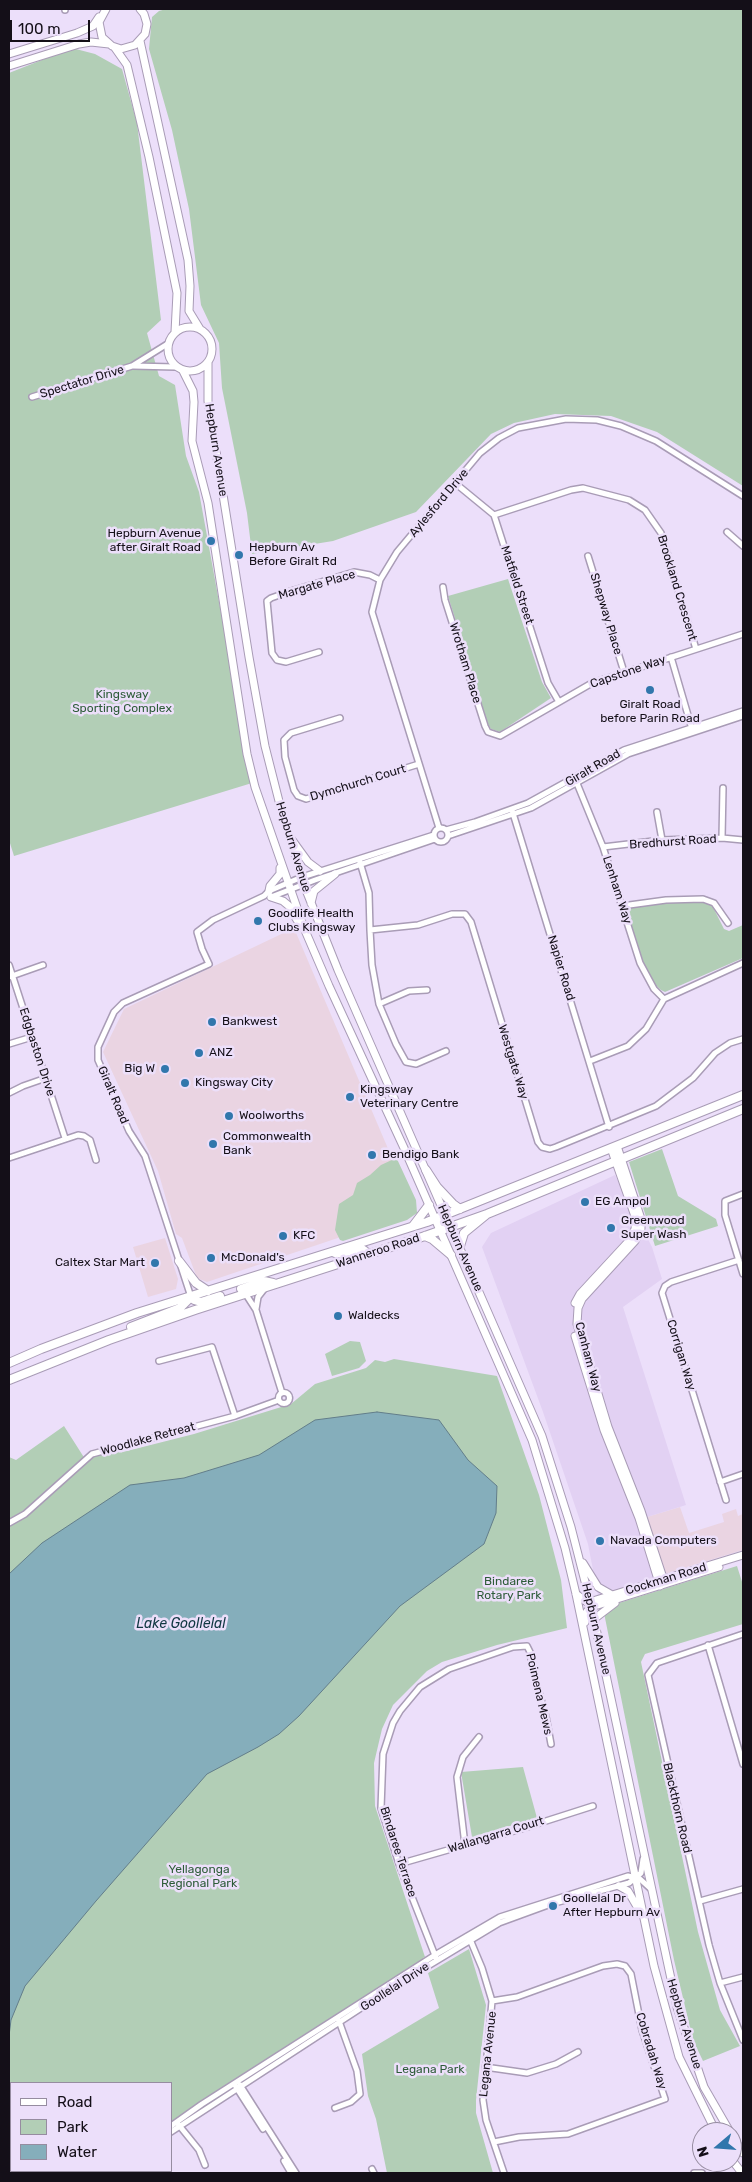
<!DOCTYPE html>
<style>
body{margin:0}
#map{position:relative;width:752px;height:2182px;overflow:hidden;background:#ecdffa;font-family:Rubik,sans-serif}
canvas{display:block}
.frame{position:absolute;inset:0;border:10px solid #140f18;pointer-events:none}
.legend{position:absolute;left:10px;top:2082px;width:162px;height:90px;box-sizing:border-box;background:#ecdffa;border:1px solid #968ca0;margin:0;padding:6px 9px;list-style:none;font-size:15px;color:#140f18}
.legend li{display:flex;align-items:center;gap:10px;height:25px}
.legend b{width:25px;border:1px solid #968ca0}
.north{position:absolute;left:692px;top:2122px;width:50px;height:50px;box-sizing:border-box;background:#ecdffa;border:1px solid #968ca0;border-radius:50%;rotate:252deg;font-size:14px;font-weight:700;line-height:20px;text-align:center;color:#140f18}
.north::after{content:'';display:block;margin:auto;width:18px;height:22px;background:#3177ac;clip-path:polygon(50% 0,100% 100%,50% 72%,0 100%)}
.scale{position:absolute;left:10px;top:20px;width:80px;height:22px;box-sizing:border-box;border:2px solid #140f18;border-top:0;padding-left:6px;font-size:15px;line-height:18px;white-space:nowrap;color:#140f18;-webkit-text-stroke:4px #ecdffa;paint-order:stroke}
</style>
<div id="map">
<canvas width="752" height="2182"></canvas>
<div class="frame"></div>
<ul class="legend">
<li><b style="height:6px;background:#fff"></b>Road</li>
<li><b style="height:14px;background:#b2ceb6"></b>Park</li>
<li><b style="height:14px;background:#85aebb"></b>Water</li>
</ul>
<div class="north">N</div>
<div class="scale">100 m</div>
</div>
<script>
const context = document.querySelector('canvas').getContext('2d');
context.lineJoin = 'round';
function paint(path, color) {
  context.fillStyle = color;
  context.fill(path, 'evenodd');
}
function shape(rows) {
  const path = new Path2D();
  for (const r of rows) {
    if (r.length === 3) {
      path.moveTo(r[0] + r[2], r[1]);
      path.arc(r[0], r[1], r[2], 0, 2 * Math.PI);
      continue;
    }
    path.moveTo(r[0], r[1]);
    for (let i = 2; i < r.length; i += 2) path.lineTo(r[i], r[i + 1]);
  }
  return path;
}
function stroke(path, color, width, dash) {
  context.strokeStyle = color;
  context.lineWidth = width;
  context.lineCap = dash ? 'butt' : 'round';
  context.setLineDash(dash || []);
  context.stroke(path);
}
function label(font, color, halo, rows, align = 'center') {
  context.font = font + ' Rubik,sans-serif';
  context.lineWidth = 5;
  context.setLineDash([]);
  context.textBaseline = 'middle';
  context.strokeStyle = halo;
  context.fillStyle = color;
  for (const [text, x, y, turn = 0] of rows) {
    context.save();
    context.translate(x, y);
    context.rotate((+turn || 0) * Math.PI / 180);
    context.textAlign = isNaN(turn) ? turn : align;
    if (halo) context.strokeText(text, 0, 0);
    context.fillText(text, 0, 0);
    context.restore();
  }
}
paint(shape([
 [294,928,415,1212,207,1282,197,1278,182,1238,176,1234,158,1171,103,1052,124,1009],
 [165,1238,178,1279,176,1289,148,1297,133,1247],
 [680,1507,689,1533,724,1522,722,1514,736,1509,738,1516,743,1514,743,1550,671,1572,665,1576,647,1517]
]), '#ead4e2');
paint(shape([
 [615,1175,652,1247,662,1279,623,1307,686,1505,647,1517,656,1577,598,1596,588,1544,543,1412,482,1247,491,1233]
]), '#e2d1f3');
paint(shape([
 [166,9,743,9,743,486,657,432,611,416,555,414,514,423,491,434,416,512,333,541,252,554,247,513,222,388,219,343,201,305,189,209,172,130,149,49,152,17,159,11],
 [72,48,95,54,122,69,137,123,161,320,147,333,159,376,175,385,186,456,199,492,252,783,14,856,9,840,9,73],
 [508,579,542,682,551,698,500,732,491,729,488,724,448,596],
 [670,902,707,903,713,907,724,929,729,931,743,925,743,958,665,992,661,990,653,983,642,961,626,908],
 [662,1149,678,1196,716,1219,718,1226,655,1246,629,1162],
 [394,1159,397,1159,416,1200,417,1213,407,1220,343,1241,340,1240,335,1230,339,1204,353,1195,357,1183,370,1175,381,1165],
 [350,1341,360,1342,366,1361,359,1368,332,1376,325,1354],
 [394,1359,497,1376,539,1495,561,1580,567,1628,497,1645,442,1662,427,1671,393,1705,382,1729,374,1763,375,1806,425,1957,423,1958,424,1962,171,2122,171,2083,11,2083,11,2171,92,2171,88,2173,9,2173,9,1457,16,1460,64,1426,85,1459,121,1446,123,1452,194,1434,291,1404,315,1384,366,1368,375,1360,385,1362],
 [737,1566,743,1585,743,1624,645,1654,641,1662,698,1932,720,2010,740,2046,703,2061,693,2040,674,1960,603,1608],
 [523,1767,537,1818,472,1837,461,1772],
 [469,1949,486,2005,476,2100,476,2113,493,2173,387,2173,376,2119,368,2096,362,2054,439,2008,428,1973]
]), '#b2ceb6');
const water = shape([
 [377,1412,439,1420,468,1460,497,1486,496,1513,484,1544,400,1606,299,1716,279,1734,258,1747,207,1774,96,1901,25,1986,11,2020,9,2036,9,1574,42,1543,130,1485,184,1478,259,1455,315,1420,377,1412]
]);
paint(water, '#85aebb');
stroke(water, '#637e8a', 1);
const minor = shape([
 [65,9,65,10],
 [133,366,175,367],
 [32,397,132,366,169,343],
 [455,483,494,515,548,683,559,702],
 [494,515,571,490,583,488,629,500,645,510,661,533,696,649],
 [727,532,743,546],
 [588,556,624,672],
 [443,587,445,600,485,726,488,732,500,736,592,683,743,634],
 [319,652,286,662,277,660,272,653,267,601,271,598,291,591,354,572,370,575,380,580],
 [671,657,692,729],
 [340,718,291,733,284,740,285,757,294,790,298,796,306,799,419,764],
 [576,781,603,847,640,963,654,989,664,999],
 [512,810,609,1127],
 [657,812,662,840],
 [441,835,7],
 [439,828,372,612,380,580,397,552,480,453,499,438,518,428,566,419,597,420,621,426,656,441,743,496],
 [446,830,475,822,528,803,624,750,743,711],
 [448,836,531,808,628,754,743,716],
 [722,838,723,788],
 [603,847,662,840,722,838,743,840],
 [359,859,369,893,370,930,418,925,452,914,465,914,471,922,538,1142,542,1147,550,1149,556,1147,656,1106,693,1078,715,1053,730,1043,743,1039],
 [271,897,315,880,435,839],
 [622,906,666,900,703,899,714,903,728,923],
 [370,930,372,965,379,1004,396,1044,406,1062,416,1064,446,1051],
 [9,965,65,1138],
 [9,977,43,965],
 [379,1004,409,991,427,990],
 [9,1044,32,1037],
 [590,1061,628,1046,646,1029,664,999,743,963],
 [9,1093,23,1086,46,1078],
 [9,1158,78,1135,84,1136,90,1140,96,1160],
 [743,1194,725,1201,725,1215,743,1274],
 [245,1293,256,1310,282,1393],
 [191,1297,145,1156,129,1131,98,1060,98,1047,114,1012,123,1003,209,964,202,949,197,932,213,920,264,896,269,891,302,877,434,835],
 [256,1309,258,1297,265,1288],
 [159,1361,212,1347,235,1416],
 [284,1398,5.5],
 [720,1482,743,1474],
 [726,1500,662,1293,665,1286,671,1282,739,1260],
 [9,1523,25,1514,92,1454,235,1416,279,1400],
 [743,1634,657,1663,648,1675,709,1945,720,1983,743,2040],
 [708,1645,743,1764],
 [465,1845,457,1777,463,1757,479,1737],
 [399,1864,521,1829,593,1806],
 [700,1901,743,1889],
 [469,1937,482,1968,492,2001,483,2100,486,2120,504,2173],
 [436,1958,399,1864,381,1808,383,1754,393,1723,400,1711,420,1687,449,1669,513,1647,527,1646,530,1652,533,1671,546,1717,551,1744],
 [720,1983,743,1977],
 [492,2001,517,1997,603,1966,617,1964,625,1966,631,1974,642,2030,665,2099,568,2134,519,2137,494,2142],
 [485,2067,527,2073,556,2064,578,2052],
 [240,2085,296,2173],
 [236,2087,263,2129],
 [335,2108,351,2102,360,2094,357,2071,339,2021],
 [178,2124,199,2150,205,2165],
 [171,2126,202,2104,435,1955,500,1917,628,1876,640,1879,651,1889],
 [171,2132,398,1984,499,1923,551,1904,629,1883,641,1873,643,1859],
 [284,2161,291,2173],
 [372,2169,374,2173],
 [125,2171,126,2173],
 [98,2173,102,2171],
 [107,2173,111,2171],
 [694,2173,702,2173]
]);
const major = shape([
 [106,9,99,22,102,37,112,46,121,49,135,45,145,34,147,24,144,14,140,9],
 [140,41,188,260,190,286,189,311,200,329],
 [115,48,127,65,149,157,177,293,175,332],
 [9,54,77,33,93,26,99,17],
 [9,66,79,44,91,42,109,44],
 [190,349,22],
 [208,363,208,401,249,657,265,746,282,813,306,890,338,970,542,1436,571,1527,591,1605,677,2007,704,2087,730,2132],
 [183,371,193,391,194,402,192,441,208,503,247,754,255,787,304,928,329,986,404,1148,532,1440,565,1548,576,1594,654,1966,679,2057,716,2132],
 [292,840,308,862,320,871],
 [269,891,270,886,280,874,280,868],
 [271,897,283,901,289,906,297,920],
 [311,903,314,891,335,874],
 [617,1146,641,1219,641,1229,635,1241,582,1299,578,1308,577,1324,608,1427,641,1511,665,1584],
 [575,1303,580,1294,629,1241,635,1229,636,1219,611,1148],
 [575,1336,604,1430,639,1518,660,1586],
 [583,1563,598,1587,612,1595],
 [576,1594,591,1605,598,1605,719,1567],
 [594,1619,615,1603],
 [585,1622,586,1613,596,1600,743,1555],
 [619,1886,628,1891,639,1910],
 [732,2136,743,2153],
 [732,2160,742,2173]
]);
const highway = shape([
 [426,1170,437,1187,453,1204,460,1209],
 [413,1226,429,1205],
 [425,1236,432,1239,451,1255],
 [460,1246,464,1233,486,1215],
 [335,1253,345,1254,362,1249,365,1251,365,1255],
 [179,1261,196,1283,208,1291],
 [241,1289,264,1281,273,1283],
 [131,1327,180,1308,191,1297,194,1300,201,1302,220,1296],
 [9,1363,41,1349,137,1313,427,1222,743,1095],
 [9,1380,109,1340,195,1310,425,1236,487,1214,743,1109]
]);
stroke(minor, '#a99cb6', 8);
stroke(major, '#a99cb6', 9);
stroke(highway, '#a99cb6', 10);
stroke(minor, '#fff', 5);
stroke(major, '#fff', 7);
stroke(highway, '#fff', 8);
for (const [x, y, r, color] of [
 [211,541,5,"#3177ac"],
 [239,555,5,"#3177ac"],
 [650,690,5,"#3177ac"],
 [258,921,5,"#3177ac"],
 [212,1022,5,"#3177ac"],
 [199,1053,5,"#3177ac"],
 [165,1069,5,"#3177ac"],
 [185,1083,5,"#3177ac"],
 [350,1097,5,"#3177ac"],
 [229,1116,5,"#3177ac"],
 [213,1144,5,"#3177ac"],
 [372,1155,5,"#3177ac"],
 [585,1202,5,"#3177ac"],
 [611,1228,5,"#3177ac"],
 [283,1236,5,"#3177ac"],
 [211,1258,5,"#3177ac"],
 [155,1263,5,"#3177ac"],
 [338,1316,5,"#3177ac"],
 [600,1541,5,"#3177ac"],
 [553,1906,5,"#3177ac"]
]) {
  const dot = new Path2D();
  dot.arc(x, y, r, 0, 2 * Math.PI);
  context.fillStyle = color;
  context.fill(dot);
  stroke(dot, '#ecdffa', 2);
}
label('12px', '#140f18', '#ecdffa', [
 ["Spectator Drive",82,382,-17],
 ["Hepburn Avenue",216,450,81],
 ["Aylesford Drive",439,503,-50],
 ["Margate Place",317,585,-16],
 ["Matfield Street",517,585,72],
 ["Brookland Crescent",677,588,73],
 ["Shepway Place",606,614,73],
 ["Wrotham Place",465,663,73],
 ["Capstone Way",628,672,-19],
 ["Giralt Road",593,768,-30],
 ["Dymchurch Court",358,783,-17],
 ["Bredhurst Road",673,842,-4],
 ["Hepburn Avenue",293,847,73],
 ["Lenham Way",617,890,72],
 ["Napier Road",561,968,73],
 ["Edgbaston Drive",37,1052,72],
 ["Westgate Way",513,1062,73],
 ["Giralt Road",113,1095,67],
 ["Hepburn Avenue",460,1248,66],
 ["Wanneroo Road",378,1251,-18],
 ["Corrigan Way",681,1355,73],
 ["Canham Way",588,1357,75],
 ["Woodlake Retreat",148,1439,-15],
 ["Cockman Road",666,1579,-17],
 ["Hepburn Avenue",596,1629,77],
 ["Poimena Mews",539,1694,77],
 ["Blackthorn Road",677,1808,77],
 ["Wallangarra Court",496,1835,-17],
 ["Bindaree Terrace",398,1852,72],
 ["Goollelal Drive",395,1987,-33],
 ["Hepburn Avenue",684,2024,73],
 ["Cobradah Way",651,2051,73],
 ["Legana Avenue",488,2054,-84]
]);
label('12px', '#140f18', '#ecdffa', [
 ["Hepburn Avenue",201,534,"right"],
 ["after Giralt Road",201,548,"right"],
 ["Hepburn Av",249,548],
 ["Before Giralt Rd",249,562],
 ["Giralt Road",650,705,"center"],
 ["before Parin Road",650,719,"center"],
 ["Goodlife Health",268,914],
 ["Clubs Kingsway",268,928],
 ["Bankwest",222,1022],
 ["ANZ",209,1053],
 ["Big W",155,1069,"right"],
 ["Kingsway City",195,1083],
 ["Kingsway",360,1090],
 ["Veterinary Centre",360,1104],
 ["Woolworths",239,1116],
 ["Commonwealth",223,1137],
 ["Bank",223,1151],
 ["Bendigo Bank",382,1155],
 ["EG Ampol",595,1202],
 ["Greenwood",621,1221],
 ["Super Wash",621,1235],
 ["KFC",293,1236],
 ["McDonald's",221,1258],
 ["Caltex Star Mart",145,1263,"right"],
 ["Waldecks",348,1316],
 ["Navada Computers",610,1541],
 ["Goollelal Dr",563,1899],
 ["After Hepburn Av",563,1913]
], 'left');
label('12px', '#2d5c38', '#ecdffa', [
 ["Kingsway",122,695],
 ["Sporting Complex",122,709],
 ["Bindaree",509,1582],
 ["Rotary Park",509,1596],
 ["Yellagonga",199,1870],
 ["Regional Park",199,1884],
 ["Legana Park",430,2070]
]);
label('italic 14px', '#103742', '#ecdffa', [
 ["Lake Goollelal",181,1624]
]);
</script>
